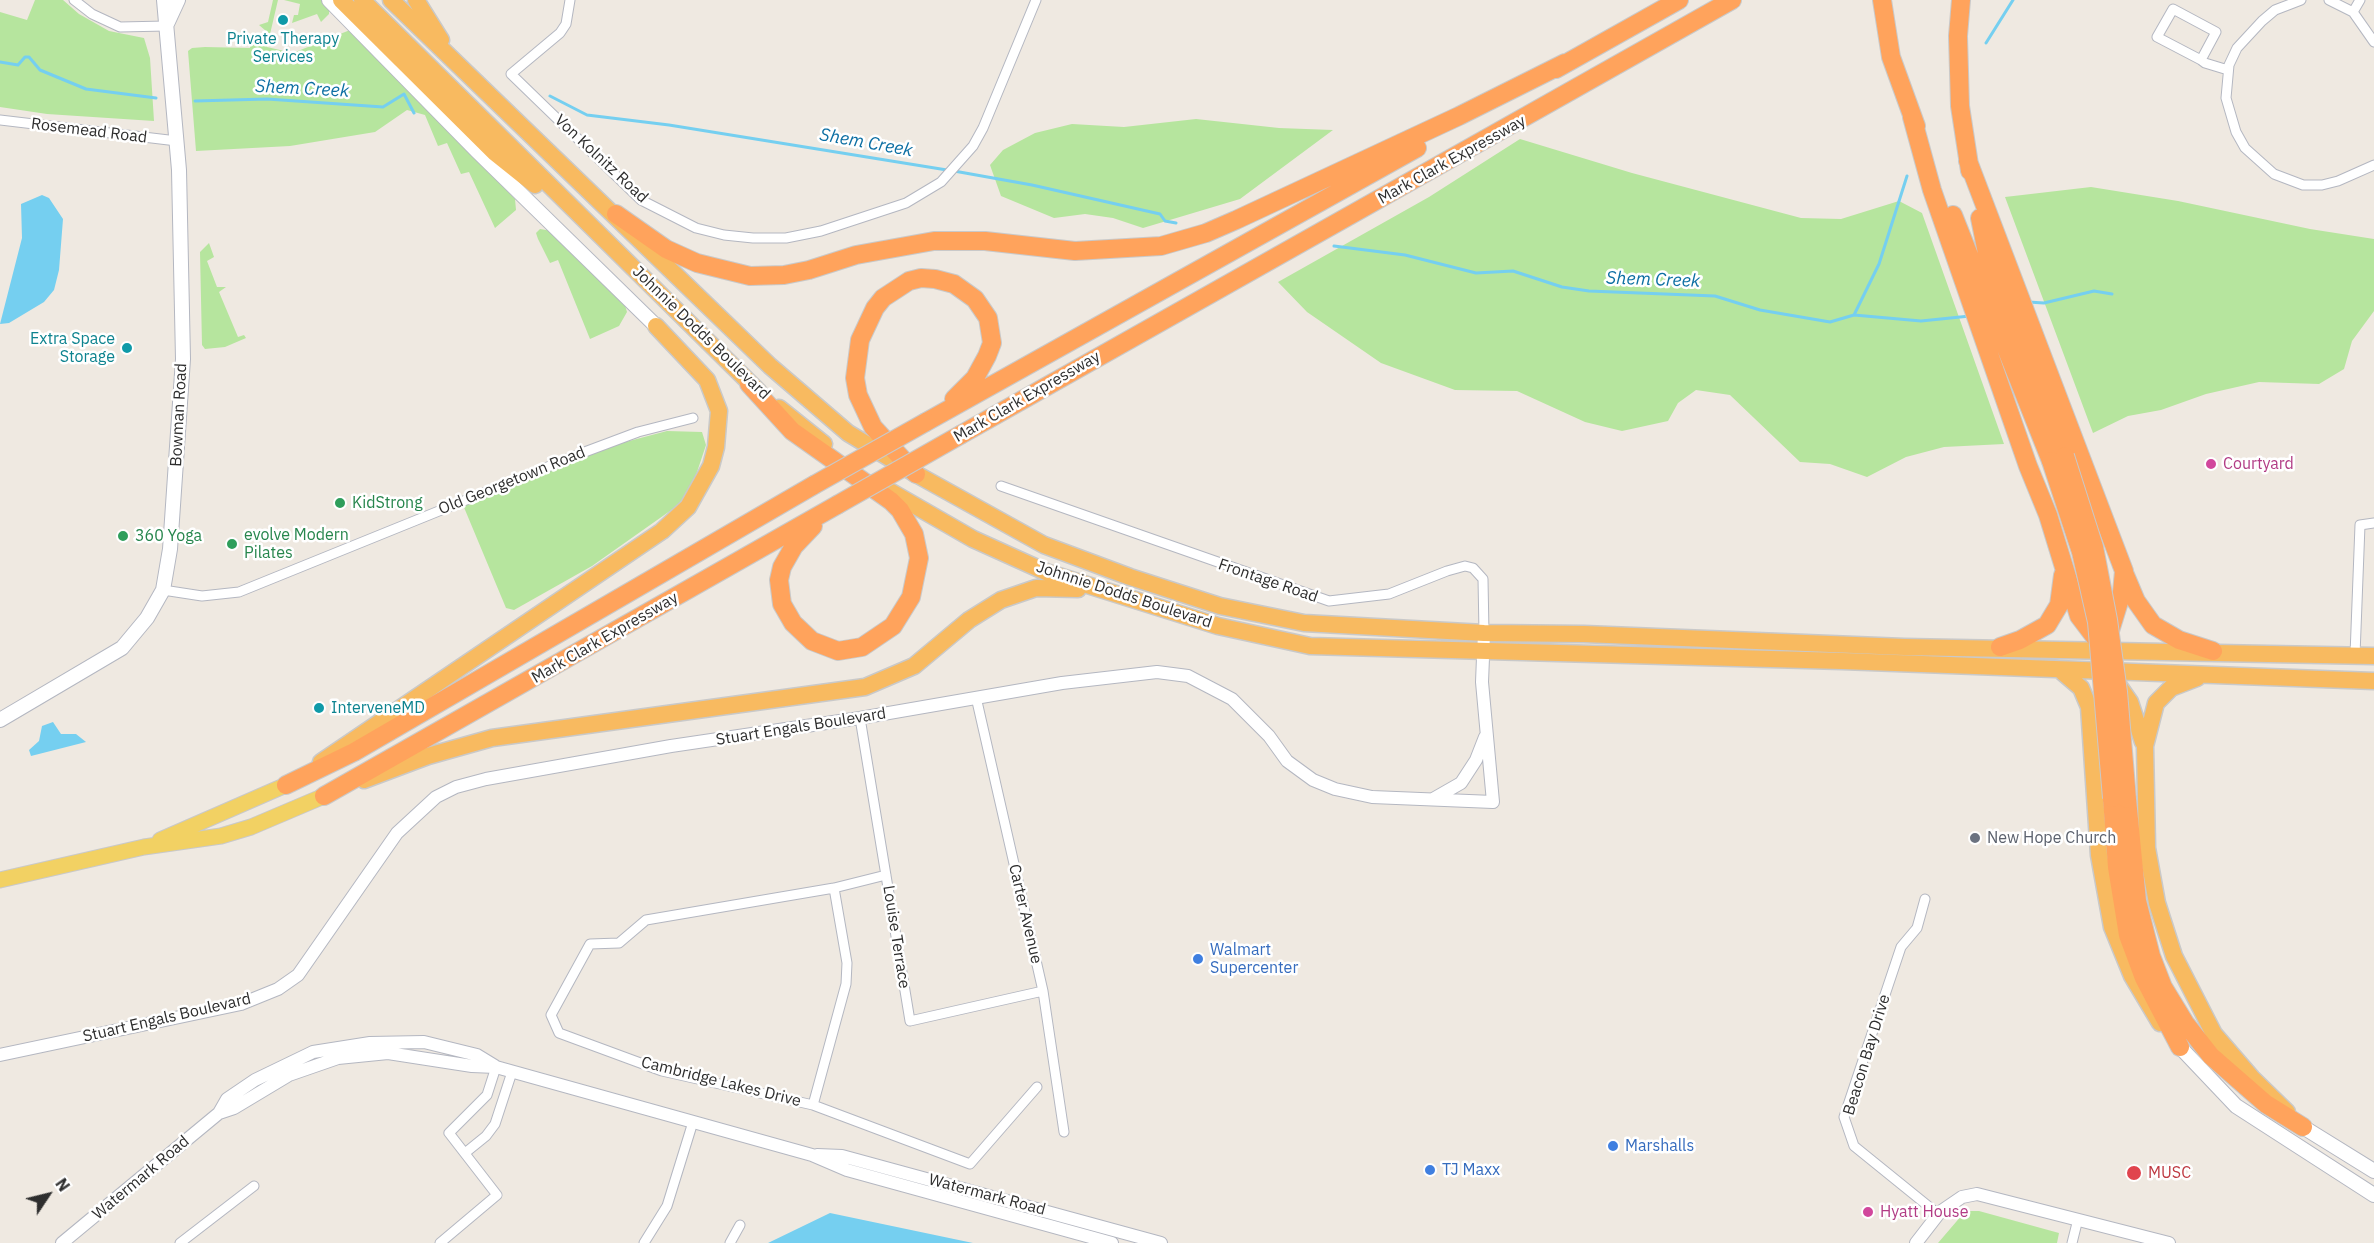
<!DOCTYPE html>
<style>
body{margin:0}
#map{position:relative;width:2374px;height:1243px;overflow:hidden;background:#efe9e1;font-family:"IBM Plex Sans",sans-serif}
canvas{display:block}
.north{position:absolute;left:18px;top:1165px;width:60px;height:60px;-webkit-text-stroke:4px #fff;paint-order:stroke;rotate:55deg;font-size:16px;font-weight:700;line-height:24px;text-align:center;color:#2e2e2e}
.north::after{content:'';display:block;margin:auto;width:21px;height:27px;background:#2e2e2e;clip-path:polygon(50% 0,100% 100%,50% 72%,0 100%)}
</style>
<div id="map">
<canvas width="2374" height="1243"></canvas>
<div class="north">N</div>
</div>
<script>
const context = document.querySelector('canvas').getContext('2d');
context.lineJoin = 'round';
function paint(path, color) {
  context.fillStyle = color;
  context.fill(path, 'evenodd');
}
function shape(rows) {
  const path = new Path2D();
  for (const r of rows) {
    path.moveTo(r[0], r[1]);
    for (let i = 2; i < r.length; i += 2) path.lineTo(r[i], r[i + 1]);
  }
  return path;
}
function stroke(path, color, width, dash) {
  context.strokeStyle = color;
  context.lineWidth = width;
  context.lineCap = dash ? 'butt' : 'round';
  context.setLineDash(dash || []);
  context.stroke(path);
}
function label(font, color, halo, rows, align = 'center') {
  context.font = font + ' "IBM Plex Sans",sans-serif';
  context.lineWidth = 5;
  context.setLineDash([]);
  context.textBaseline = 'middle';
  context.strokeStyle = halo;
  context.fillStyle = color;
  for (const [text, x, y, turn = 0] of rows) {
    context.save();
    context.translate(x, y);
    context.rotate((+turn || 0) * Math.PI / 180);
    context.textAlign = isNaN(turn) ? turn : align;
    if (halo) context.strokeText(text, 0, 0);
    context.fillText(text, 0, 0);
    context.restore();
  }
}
paint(shape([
 [35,0,63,0,79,14,109,31,144,38,150,58,154,121,47,114,0,107,0,12,27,20],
 [273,0,278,0,267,47,293,53,350,30,515,199,516,210,495,228,469,172,461,174,447,143,438,146,425,115,407,110,375,132,290,146,196,151,188,51,192,48,205,47,250,48,251,39,265,40,266,31,259,25,268,22],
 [284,0,322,0,329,8,329,14,321,22,317,14,292,23,294,15,298,15,300,4],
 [1196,119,1279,128,1333,130,1240,199,1143,228,1113,218,1085,214,1054,218,1001,196,990,165,1003,150,1035,133,1072,124,1124,127],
 [1520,139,1632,173,1801,218,1841,219,1899,201,1922,213,2004,444,1944,447,1906,457,1867,477,1830,464,1800,462,1730,395,1696,390,1678,403,1668,421,1622,431,1585,422,1517,391,1455,390,1381,363,1307,312,1278,282,1429,197],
 [2091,187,2178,201,2310,229,2374,239,2374,311,2352,341,2344,369,2319,384,2259,382,2206,394,2161,410,2128,416,2093,433,2005,197],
 [540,229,552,231,624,302,627,312,619,326,590,339,558,260,550,263,538,239,536,233],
 [209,243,214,257,207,261,217,287,226,287,219,292,238,337,244,335,246,338,225,347,205,349,202,345,200,252],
 [667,431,702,432,706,445,692,487,677,506,592,566,514,610,506,608,463,505,614,445],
 [1970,1211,1979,1211,2059,1233,2057,1243,1938,1243,1962,1215]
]), '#b6e59e');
paint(shape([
 [42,195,49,198,63,219,59,270,54,290,44,302,9,323,0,324,22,238,21,204],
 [53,722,61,734,76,734,86,742,31,756,29,750,39,741,42,726],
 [830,1213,973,1243,768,1243]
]), '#75cff0');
stroke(shape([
 [1986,43,2013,0],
 [0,62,18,65,25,57,29,57,40,70,86,89,156,98],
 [550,96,587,115,669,125,947,170],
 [195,101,267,99,383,107,404,94,414,113],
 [954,171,1032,185,1160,214,1165,221,1176,223],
 [1334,246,1405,255,1476,273,1513,271,1562,287,1589,291,1715,296,1760,310,1830,322,1854,315,1921,321,1970,316],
 [2028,302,2044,303,2094,291,2112,294],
 [1854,315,1879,264,1907,176]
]), '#75cff0', 3);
const minor = shape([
 [74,0,92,14,120,27,166,26],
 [570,0,566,24,560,33,511,74,641,200,696,228,724,235,753,238,786,238,821,231,906,203,941,182,973,146,983,128,1036,0],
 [2301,0,2275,10,2262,21,2237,48,2229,65,2226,98,2236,132,2245,148,2274,174,2303,185,2322,185,2338,181,2374,165],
 [2329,0,2353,12,2374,42],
 [2353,12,2360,0],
 [2201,60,2216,32,2173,9,2157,37,2201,60,2205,63,2228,70],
 [0,120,177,141],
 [1001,486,1329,601,1389,594,1447,571,1465,566,1473,568,1483,579,1484,633],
 [163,590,202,596,239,592,582,453,638,432,693,418],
 [2355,655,2360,525,2374,523],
 [976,697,1043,991,1064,1132],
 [860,718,910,1021,1043,991],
 [886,875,834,888,646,920,619,943,590,944,551,1015,559,1033,662,1071,813,1105,970,1164,1037,1087],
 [1925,899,1917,928,1901,947,1844,1117,1854,1146,1938,1214],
 [813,1105,846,984,847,963,834,888],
 [465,1153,486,1136,495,1124,512,1072],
 [180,1243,254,1186],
 [440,1243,497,1195,449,1133,487,1095,496,1067],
 [644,1243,667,1206,693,1122],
 [730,1243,740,1225],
 [2072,1243,2078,1219]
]);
const tertiary = shape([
 [1433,799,1461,783,1476,760,1485,737],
 [0,1055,241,1004,278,989,298,975,397,833,436,797,456,787,486,779,671,746,860,718,1062,683,1157,672,1188,676,1232,699,1269,736,1287,761,1313,780,1335,789,1372,797,1493,802,1482,682,1484,633],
 [219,1113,234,1108,289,1075,338,1058,388,1053,472,1066,496,1067,812,1155,847,1170,1112,1243],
 [817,1155,842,1156,1161,1243],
 [62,1243,219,1113,227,1099,255,1080,313,1052,370,1043,424,1042,477,1055,495,1066],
 [1916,1243,1940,1212,1962,1197,1977,1194,2169,1243]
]);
const secondary = shape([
 [329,0,477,151,656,326],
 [166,26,178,0],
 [0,720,122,648,147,618,163,590,170,549,183,359,179,170,164,0],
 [2180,1047,2236,1106,2374,1195],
 [2303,1127,2374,1171]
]);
const primary = shape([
 [160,840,286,785],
 [0,880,144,847,221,836,251,827,324,796]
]);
const trunk = shape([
 [341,0,495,153,535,185],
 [362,0,759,392],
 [391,0,770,366,848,433,916,474,1044,545,1130,577,1220,606,1304,623,1484,633,1584,634,1904,647,2374,656],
 [416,0,441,40],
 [779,408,824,444],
 [886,489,973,539,1046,572,1218,626,1310,646,1842,661,2374,681],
 [2060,670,2081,688,2089,707,2099,855,2112,927,2132,976,2160,1023],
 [2197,678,2171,688,2156,703,2145,746,2147,848,2157,903,2174,956,2214,1034,2252,1078,2287,1112],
 [2114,679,2130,702,2143,742],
 [321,762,662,531,688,507,711,466,716,447,719,411,707,380,656,326],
 [364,780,428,756,492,738,865,687,914,666,969,620,1001,600,1036,588,1078,589]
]);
const motorway = shape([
 [1882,0,1891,57,1916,126],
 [1961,0,1958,36,1960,106,1970,171],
 [1556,69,1679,0],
 [1912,117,1932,190,2028,466,2048,515,2079,616,2104,649],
 [1968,161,2124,571,2122,592,2109,634],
 [616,214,666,249,697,263,750,276,784,275,809,270,856,255,934,241,985,241,1075,251,1161,246,1206,233,1236,220,1459,116,1565,63],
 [1953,215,2051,461],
 [1980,218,1988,258,2065,456],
 [749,384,792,431,891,501,900,510,914,534,919,558,911,597,893,626,862,647,838,651,812,641,793,623,782,604,779,580,782,567,794,546,813,526],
 [926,422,1417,148],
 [962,434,1732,0],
 [916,474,873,427,858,395,855,378,860,340,875,308,883,298,909,281,921,278,935,279,954,284,975,299,988,318,992,343,987,356,975,378,954,399],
 [2125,575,2136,601,2153,625,2179,640,2213,651],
 [2000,647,2020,640,2047,625,2059,605,2063,575],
 [286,785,354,752,814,485],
 [324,796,837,505],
 [2112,798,2117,867,2128,935,2144,978,2180,1047],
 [2127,799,2137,901,2151,956,2163,987,2185,1023,2211,1056,2266,1104,2303,1127]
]);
stroke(minor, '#b4b7c1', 11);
stroke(tertiary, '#b4b7c1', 14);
stroke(secondary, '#b4b7c1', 16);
stroke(primary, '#c9c9c9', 17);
stroke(trunk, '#c9c9c9', 19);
stroke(motorway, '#c9c9c9', 20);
stroke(minor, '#fff', 9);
stroke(tertiary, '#fff', 12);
stroke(secondary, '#fff', 14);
stroke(primary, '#f2d163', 15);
stroke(trunk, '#f8ba60', 16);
stroke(motorway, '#ffa35c', 18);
const motorwayBridge = shape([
 [2065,456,2094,547,2108,620,2118,692,2127,799],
 [2051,461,2081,552,2097,622,2112,798],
 [814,485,926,422],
 [837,505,962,434]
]);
stroke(motorwayBridge, '#c9c9c9', 20, []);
stroke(motorwayBridge, '#ffa35c', 18);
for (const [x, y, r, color] of [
 [283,20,6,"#0f9aa8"],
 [127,348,6,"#0f9aa8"],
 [2211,464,6,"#d1479c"],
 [340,503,6,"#2e9e5b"],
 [123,536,6,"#2e9e5b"],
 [232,544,6,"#2e9e5b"],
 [319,708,6,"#0f9aa8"],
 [1975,838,6,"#6b7280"],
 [1198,959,6,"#3f7fe0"],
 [1613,1146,6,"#3f7fe0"],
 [1430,1170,6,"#3f7fe0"],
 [2134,1173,8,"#e0444e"],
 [1868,1212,6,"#d1479c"]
]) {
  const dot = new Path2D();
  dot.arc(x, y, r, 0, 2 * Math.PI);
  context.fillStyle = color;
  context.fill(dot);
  stroke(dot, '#fff', 2);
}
label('16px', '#0d838f', '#fff', [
 ["Private Therapy",283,39],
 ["Services",283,57],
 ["Extra Space",115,339,"right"],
 ["Storage",115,357,"right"],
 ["InterveneMD",331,708,"left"]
]);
label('16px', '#2e2e2e', '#fff', [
 ["Rosemead Road",89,131,7],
 ["Von Kolnitz Road",601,159,43],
 ["Mark Clark Expressway",1452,160,-29],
 ["Johnnie Dodds Boulevard",701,333,44],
 ["Mark Clark Expressway",1027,397,-30],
 ["Bowman Road",179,415,-87],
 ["Old Georgetown Road",512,481,-22],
 ["Frontage Road",1268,581,19],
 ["Johnnie Dodds Boulevard",1124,595,18],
 ["Mark Clark Expressway",605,638,-30],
 ["Stuart Engals Boulevard",801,727,-9],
 ["Carter Avenue",1025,914,77],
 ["Louise Terrace",896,937,81],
 ["Stuart Engals Boulevard",167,1018,-13],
 ["Beacon Bay Drive",1867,1055,-73],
 ["Cambridge Lakes Drive",721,1082,14],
 ["Watermark Road",141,1178,-40],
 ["Watermark Road",987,1195,15]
]);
label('16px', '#b23c85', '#fff', [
 ["Courtyard",2223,464],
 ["Hyatt House",1880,1212]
], 'left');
label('16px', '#27864d', '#fff', [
 ["KidStrong",352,503],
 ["evolve Modern",244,535],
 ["Pilates",244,553],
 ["360 Yoga",135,536]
], 'left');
label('16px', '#5b616d', '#fff', [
 ["New Hope Church",1987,838]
], 'left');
label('16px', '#366cbe', '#fff', [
 ["Walmart",1210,950],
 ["Supercenter",1210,968],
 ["Marshalls",1625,1146],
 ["TJ Maxx",1442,1170]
], 'left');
label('16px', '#be3a42', '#fff', [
 ["MUSC",2148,1173]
], 'left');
label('italic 18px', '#0d6fa3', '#fff', [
 ["Shem Creek",302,89,3],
 ["Shem Creek",866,143,10],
 ["Shem Creek",1653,280,2]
]);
</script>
